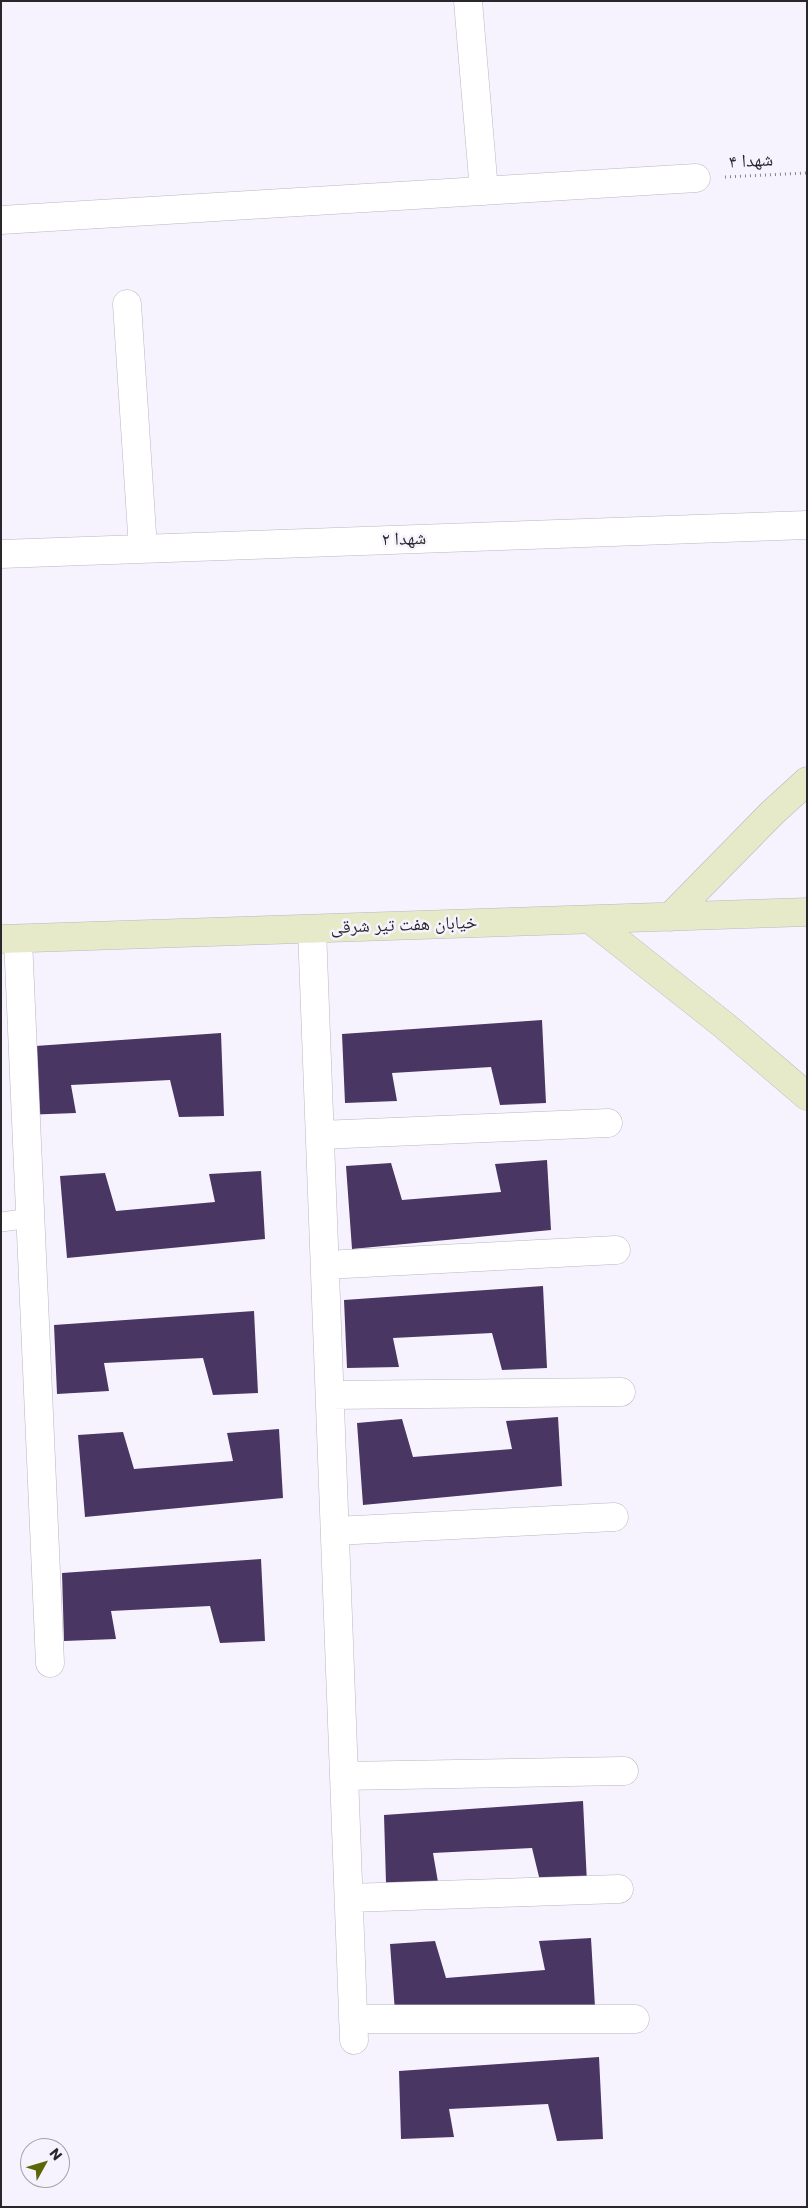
<!DOCTYPE html>
<meta charset="utf-8">
<style>
body{margin:0}
#map{position:relative;width:808px;height:2208px;overflow:hidden;background:#f7f3fe;font-family:Poppins,sans-serif}
canvas{display:block}
.frame{position:absolute;inset:0;border:2px solid #29272b;pointer-events:none}
.north{position:absolute;left:20px;top:2138px;width:50px;height:50px;box-sizing:border-box;background:#f7f3fe;border:1px solid #a5a1aa;border-radius:50%;rotate:51deg;font-size:14px;font-weight:700;line-height:20px;text-align:center;color:#29272b}
.north::after{content:'';display:block;margin:auto;width:18px;height:22px;background:#5c6607;clip-path:polygon(50% 0,100% 100%,50% 72%,0 100%)}
</style>
<div id="map">
<canvas width="808" height="2208"></canvas>
<div class="frame"></div>
<div class="north">N</div>
</div>
<script>
const context = document.querySelector('canvas').getContext('2d');
context.lineJoin = 'round';
function paint(path, color) {
  context.fillStyle = color;
  context.fill(path, 'evenodd');
}
function shape(rows) {
  const path = new Path2D();
  for (const r of rows) {
    path.moveTo(r[0], r[1]);
    for (let i = 2; i < r.length; i += 2) path.lineTo(r[i], r[i + 1]);
  }
  return path;
}
function stroke(path, color, width, dash) {
  context.strokeStyle = color;
  context.lineWidth = width;
  context.lineCap = dash ? 'butt' : 'round';
  context.setLineDash(dash || []);
  context.stroke(path);
}
function label(font, color, halo, rows, align = 'center') {
  context.font = font + ' Poppins,"Noto Naskh Arabic",sans-serif';
  context.lineWidth = 5;
  context.setLineDash([]);
  context.textBaseline = 'middle';
  context.strokeStyle = halo;
  context.fillStyle = color;
  for (const [text, x, y, turn = 0] of rows) {
    context.save();
    context.translate(x, y);
    context.rotate((+turn || 0) * Math.PI / 180);
    context.textAlign = isNaN(turn) ? turn : align;
    if (halo) context.strokeText(text, 0, 0);
    context.fillText(text, 0, 0);
    context.restore();
  }
}
paint(shape([
 [542,1020,546,1103,500,1105,491,1067,392,1073,397,1101,345,1103,342,1034],
 [221,1033,224,1116,179,1117,170,1080,71,1085,76,1113,23,1115,21,1047],
 [547,1160,551,1230,352,1249,346,1166,391,1163,402,1200,501,1192,495,1164],
 [261,1171,265,1239,67,1258,60,1176,105,1173,116,1211,215,1202,209,1174],
 [543,1286,547,1368,502,1370,492,1333,393,1338,399,1367,347,1368,344,1300],
 [254,1311,258,1393,213,1395,203,1358,104,1363,109,1391,57,1394,54,1325],
 [558,1417,562,1486,363,1505,357,1423,402,1419,413,1457,512,1449,506,1421],
 [279,1429,283,1498,85,1517,78,1435,123,1432,134,1469,233,1461,227,1433],
 [261,1559,265,1641,220,1643,210,1606,111,1611,116,1639,64,1641,62,1573],
 [583,1801,587,1883,541,1885,532,1848,433,1853,438,1882,386,1883,384,1815],
 [591,1938,595,2007,396,2026,390,1944,435,1941,446,1978,545,1970,539,1941],
 [599,2057,603,2139,557,2141,548,2104,449,2109,454,2137,401,2139,399,2071]
]), '#4a3663');
const lane = shape([
 [1,1222,31,1218]
]);
const street = shape([
 [468,1,484,191],
 [1,220,696,178],
 [127,304,143,549],
 [1,554,807,525],
 [312,929,354,2040],
 [18,939,50,1663],
 [320,1135,608,1123],
 [325,1265,616,1250],
 [330,1395,621,1392],
 [335,1531,614,1517],
 [344,1776,624,1771],
 [349,1898,619,1889],
 [353,2019,635,2019]
]);
const secondary = shape([
 [670,917,772,813,807,781],
 [591,920,725,1026,807,1096],
 [1,939,807,912]
]);
stroke(lane, '#bab6c0', 20);
stroke(street, '#bab6c0', 29);
stroke(secondary, '#bab6c0', 29);
stroke(shape([
 [725,177,807,173]
]), '#86838b', 3, [1, 4]);
stroke(lane, '#fff', 19);
stroke(street, '#fff', 28);
stroke(secondary, '#e6eac9', 28);
label('18px', '#29272b', '#f7f3fe', [
 ["شهدا ۴",751,162,-3],
 ["شهدا ۲",404,540,-2],
 ["خیابان هفت تیر شرقی",404,926,-2]
]);
</script>
